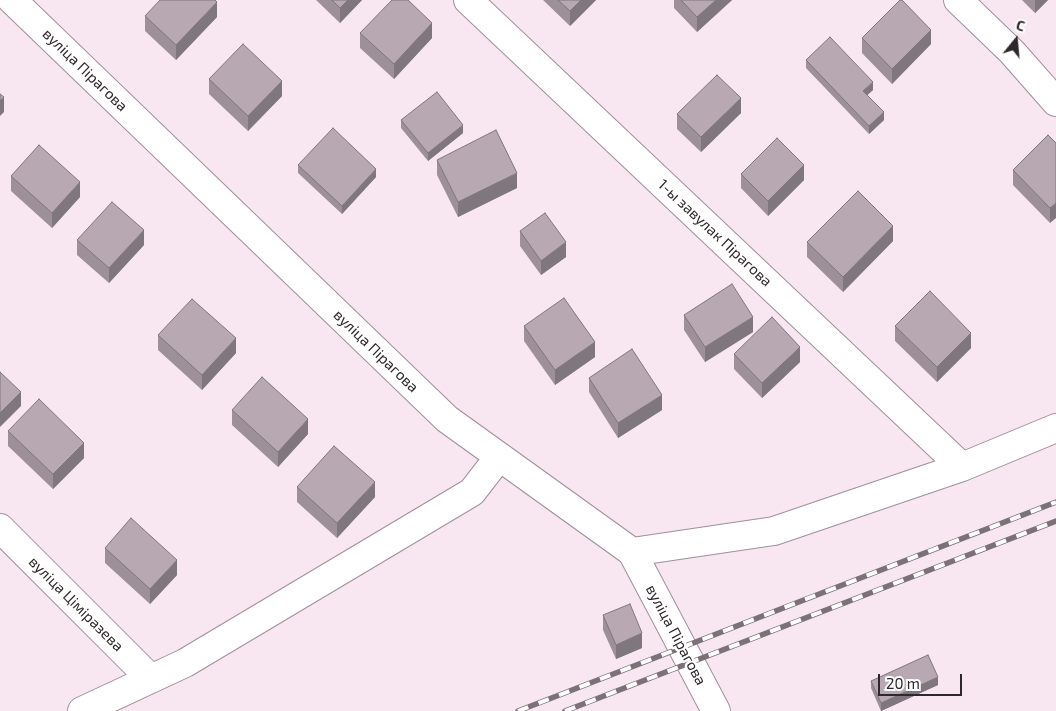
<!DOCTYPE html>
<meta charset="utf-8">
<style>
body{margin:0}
#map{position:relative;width:1056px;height:711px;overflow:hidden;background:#f8e7f1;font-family:"Exo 2",sans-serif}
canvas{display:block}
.north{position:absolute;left:991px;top:15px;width:50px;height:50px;-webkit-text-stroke:4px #fff;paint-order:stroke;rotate:17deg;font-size:14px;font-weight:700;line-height:20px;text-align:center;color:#2e282c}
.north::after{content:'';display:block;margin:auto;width:18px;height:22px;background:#2e282c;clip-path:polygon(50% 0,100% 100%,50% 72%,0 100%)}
.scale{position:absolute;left:878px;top:674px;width:84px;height:22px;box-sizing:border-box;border:2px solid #2e282c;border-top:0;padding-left:6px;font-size:15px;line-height:18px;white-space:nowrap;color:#2e282c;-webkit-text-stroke:4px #fff;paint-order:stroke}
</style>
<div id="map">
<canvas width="1056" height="711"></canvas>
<div class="north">С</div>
<div class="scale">20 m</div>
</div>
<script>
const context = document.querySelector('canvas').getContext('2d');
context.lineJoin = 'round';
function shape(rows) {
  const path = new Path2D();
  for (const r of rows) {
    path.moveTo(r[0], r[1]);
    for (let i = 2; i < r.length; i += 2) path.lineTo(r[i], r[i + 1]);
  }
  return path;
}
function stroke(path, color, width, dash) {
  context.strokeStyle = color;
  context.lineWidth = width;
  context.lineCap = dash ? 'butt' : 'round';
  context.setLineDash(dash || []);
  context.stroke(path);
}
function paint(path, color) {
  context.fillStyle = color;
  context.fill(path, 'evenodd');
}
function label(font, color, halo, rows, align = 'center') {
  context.font = font + ' "Exo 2",sans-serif';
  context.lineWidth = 5;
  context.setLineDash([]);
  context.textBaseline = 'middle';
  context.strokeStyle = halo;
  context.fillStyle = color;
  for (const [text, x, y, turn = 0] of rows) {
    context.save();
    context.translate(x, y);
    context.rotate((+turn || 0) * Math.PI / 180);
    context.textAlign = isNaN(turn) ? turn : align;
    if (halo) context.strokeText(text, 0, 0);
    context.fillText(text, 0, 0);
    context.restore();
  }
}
const minor = shape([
 [468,0,962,467],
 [958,0,1012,52,1056,102],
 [0,528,151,679],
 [632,552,774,531,962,467,1056,428],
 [82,711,185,663,472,492,499,457]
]);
const secondary = shape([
 [12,0,447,419,632,552,716,711]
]);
stroke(minor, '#9f909a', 30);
stroke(secondary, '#9f909a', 30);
stroke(minor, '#fff', 28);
stroke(secondary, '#fff', 28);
const rail = shape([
 [518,711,1056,502],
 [565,711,1056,521]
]);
stroke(rail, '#7b7177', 5.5);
stroke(rail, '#fff', 4, [11]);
paint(shape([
 [316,0,362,0,340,23],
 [543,0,596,0,570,26],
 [674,0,732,0,697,32,674,8],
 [1022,0,1048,0,1035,13],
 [145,16,217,17,176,60,145,31],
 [360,33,432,38,394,79,360,48],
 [862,38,931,44,892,84,862,53],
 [806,60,873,90,867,95,884,120,869,134,806,68],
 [209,79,282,96,248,131,209,94],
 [741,113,701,152,677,129,677,114],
 [401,120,463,133,428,161,401,128],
 [1056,143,1050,223,1013,185,1013,170],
 [437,160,517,188,458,217,437,175],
 [298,165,376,177,342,214,298,173],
 [741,174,804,180,768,216,741,188],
 [11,176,80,197,52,228,11,191],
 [520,231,566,257,541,275,520,246],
 [77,240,144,245,109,283,77,255],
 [893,241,843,292,807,257,807,242],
 [684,315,753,332,705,362,684,330],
 [524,326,595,357,555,385,524,341],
 [895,326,971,348,937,382,895,341],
 [158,335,236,353,202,390,158,350],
 [734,354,800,362,762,398,734,369],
 [589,378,662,410,618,438,589,392],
 [232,410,308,434,278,467,232,425],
 [8,431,84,458,53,489,8,446],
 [297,487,375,497,337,538,297,502],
 [105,548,177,575,150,604,105,563],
 [603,615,642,648,616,659,603,630],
 [871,681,938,685,881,711,871,688]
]), '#9d9099');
paint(shape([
 [348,0,362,0,340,23,340,8],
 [581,0,596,0,570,26,570,11],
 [716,0,732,0,697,32,697,17],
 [1035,0,1048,0,1035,13],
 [217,2,217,17,176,60,176,45],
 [432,23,432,38,394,79,394,64],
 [931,30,931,44,892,84,892,69],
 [282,81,282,96,248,131,248,116],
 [873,82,873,90,863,99,863,91],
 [4,97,4,112,0,116,0,101],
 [741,98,741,113,701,152,701,137],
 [884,112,884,120,869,134,869,126],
 [463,125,463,133,428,161,428,153],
 [804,165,804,180,768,216,768,201],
 [376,169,376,177,342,214,342,206],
 [517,173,517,188,458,217,458,202],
 [80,182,80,197,52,228,52,213],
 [1056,203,1056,218,1050,223,1050,208],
 [893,226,893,241,843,292,843,277],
 [144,230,144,245,109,283,109,268],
 [566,242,566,257,541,275,541,261],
 [753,317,753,332,705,362,705,347],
 [971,333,971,348,937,382,937,367],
 [236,338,236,353,202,390,202,375],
 [595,342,595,357,555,385,555,370],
 [800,347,800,362,762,398,762,383],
 [21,392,21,406,0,427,0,413],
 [662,395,662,410,618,438,618,423],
 [308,419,308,434,278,467,278,452],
 [84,443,84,458,53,489,53,474],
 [375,482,375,497,337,538,337,523],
 [177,560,177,575,150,604,150,589],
 [642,633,642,648,616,659,616,645],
 [938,677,938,685,881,711,881,703]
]), '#80767d');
const building = shape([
 [160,0,215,0,217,2,176,45,145,16,160,0],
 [332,0,348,0,340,8,332,0],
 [392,0,408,0,432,23,394,64,360,33,392,0],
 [558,0,581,0,570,11,558,0],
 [681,0,716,0,697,17,681,0],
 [900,0,902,0,931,30,892,69,862,38,900,0],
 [830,37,873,82,863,91,884,112,869,126,806,60,830,37],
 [243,44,282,81,248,116,209,79,243,44],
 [717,75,741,98,701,137,677,114,717,75],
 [437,92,463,125,428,153,401,120,437,92],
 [0,94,4,97,0,101,0,94],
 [333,128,376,169,342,206,298,165,333,128],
 [496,130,517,173,458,202,437,160,496,130],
 [1048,135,1056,143,1056,203,1050,208,1013,170,1048,135],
 [777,138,804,165,768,201,741,174,777,138],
 [39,145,80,182,52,213,11,176,39,145],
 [858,191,893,226,843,277,807,242,858,191],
 [112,202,144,230,109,268,77,240,112,202],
 [545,213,566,242,541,261,520,231,545,213],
 [732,284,753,317,705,347,684,315,732,284],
 [930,291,971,333,937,367,895,326,930,291],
 [564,298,595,342,555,370,524,326,564,298],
 [192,299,236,338,202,375,158,335,192,299],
 [772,317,800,347,762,383,734,354,772,317],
 [632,349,662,395,618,423,589,378,632,349],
 [0,372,21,392,0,413,0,372],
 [262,377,308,419,278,452,232,410,262,377],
 [39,399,84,443,53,474,8,431,39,399],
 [334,446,375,482,337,523,297,487,334,446],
 [131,518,177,560,150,589,105,548,131,518],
 [630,604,642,633,616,645,603,615,630,604],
 [928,655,938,677,881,703,871,681,928,655]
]);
paint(building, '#b7a8b2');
stroke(building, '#80767d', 1);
label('15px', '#2e282c', '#fff', [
 ["вуліца Пірагова",85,70,44],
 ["1-ы завулак Пірагова",715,233,43],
 ["вуліца Пірагова",376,351,44],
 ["вуліца Ціміразева",76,604,45],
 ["вуліца Пірагова",676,635,62]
]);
</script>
